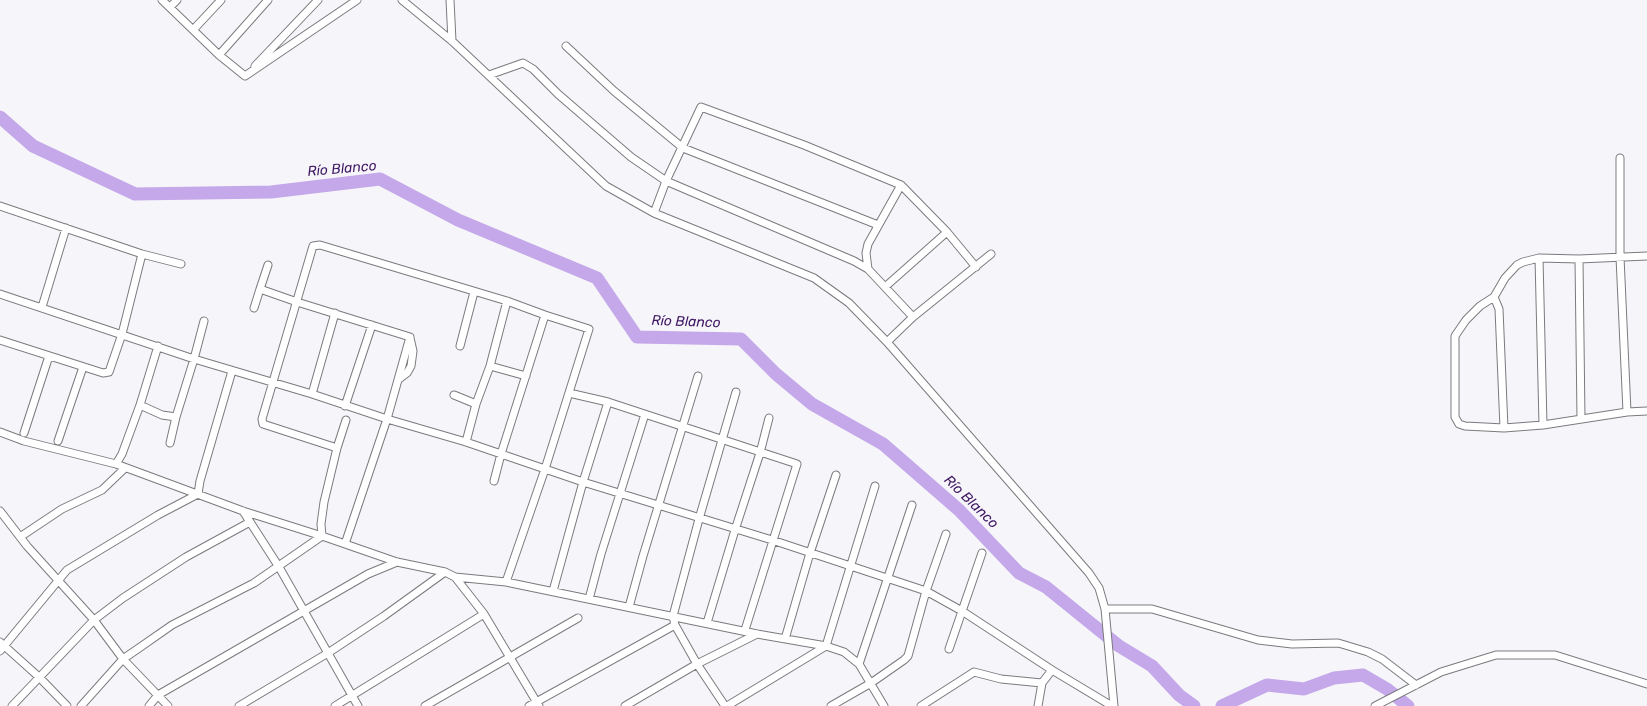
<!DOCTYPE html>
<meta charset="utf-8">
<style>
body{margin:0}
canvas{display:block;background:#f6f5f9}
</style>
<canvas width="1647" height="706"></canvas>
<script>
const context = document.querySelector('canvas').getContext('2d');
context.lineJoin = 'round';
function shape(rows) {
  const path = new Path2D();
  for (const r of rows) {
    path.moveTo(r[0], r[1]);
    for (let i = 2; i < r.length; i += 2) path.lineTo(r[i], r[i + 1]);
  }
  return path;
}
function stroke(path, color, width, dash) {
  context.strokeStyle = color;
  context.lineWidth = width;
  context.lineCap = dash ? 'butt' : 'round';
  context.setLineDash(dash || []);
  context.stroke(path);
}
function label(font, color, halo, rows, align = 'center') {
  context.font = font + ' Rubik,sans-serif';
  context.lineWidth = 3.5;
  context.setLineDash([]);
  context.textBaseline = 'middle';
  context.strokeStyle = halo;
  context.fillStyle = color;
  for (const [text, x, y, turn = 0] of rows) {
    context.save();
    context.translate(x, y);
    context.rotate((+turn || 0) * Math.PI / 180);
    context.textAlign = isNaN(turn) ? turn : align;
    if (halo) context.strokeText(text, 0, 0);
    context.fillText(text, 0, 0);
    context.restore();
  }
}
stroke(shape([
 [0,117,33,146,135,194,271,192,380,179,458,220,597,278,637,337,741,339,776,374,812,404,883,444,959,510,1019,573,1046,587,1119,646,1152,666,1179,695,1194,706],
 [1222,706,1267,685,1304,689,1334,678,1363,675,1387,689,1408,706]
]), '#c4a8ea', 13);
const minor = shape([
 [162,0,219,55,245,76,357,0],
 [402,0,452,41,606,186,654,213,814,278,849,303,887,342,1089,573,1099,588,1105,609,1114,706],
 [450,0,452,41],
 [170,7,177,0],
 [193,30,221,0],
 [566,46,614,91,683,148,878,225],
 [219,55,268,0],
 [255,66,318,0],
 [489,75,523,63,533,69,558,94,631,157,666,181,854,261,868,269,913,317],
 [1620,158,1620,257,1627,412],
 [0,206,142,254,181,264],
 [654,213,666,181,701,107,804,145,901,185,947,232,976,267],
 [1647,256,1579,259,1539,258,1523,262,1517,265,1505,278,1494,297,1480,306,1466,320,1455,336,1455,417,1459,424,1465,426,1504,428,1543,425,1627,412,1647,411],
 [1539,258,1543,425],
 [1579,259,1581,419],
 [868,269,866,253,868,244,901,185],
 [885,287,947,232],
 [260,289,268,265],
 [0,294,194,359,312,394,387,419,466,442,583,482,772,540,926,591,962,611,1052,670,1112,706],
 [1494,297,1499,309,1504,428],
 [42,307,66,228],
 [254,308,260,289,297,302,410,337],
 [0,340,103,373,109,372,122,334,142,254],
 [887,342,913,317,991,254],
 [460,346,474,292],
 [490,366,526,376],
 [399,379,407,373,411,366,413,351,410,338],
 [569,393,608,402,797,464,745,630],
 [312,394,335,313],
 [454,395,476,404],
 [140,405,158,346],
 [345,406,372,325],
 [0,432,24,441,116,464,243,511,322,536,397,562,445,572,455,577,506,582,757,634,826,646,844,652,859,664,884,706],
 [24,433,49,356],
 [58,441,83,367],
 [466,442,476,404,490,366,507,301],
 [170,443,176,417],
 [337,448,346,420],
 [116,464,122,454,140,405,162,415,176,417,194,359,204,321],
 [494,481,501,454,545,315],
 [0,511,27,546,94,620,123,659,168,706],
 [243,511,279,567,358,706],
 [20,537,62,509,102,490,125,468],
 [345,544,387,419,410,337],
 [455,577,484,614,539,706],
 [553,591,583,482,608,402],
 [589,599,601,554,645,414],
 [629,607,643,556,698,376],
 [1105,609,1152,609,1258,640,1292,644,1338,643,1345,645,1368,652,1382,659,1416,685],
 [707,623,735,530,760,453,769,418],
 [785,639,810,553,836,475],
 [0,642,39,677,67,706],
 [949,649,982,553],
 [0,651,67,570,158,515,198,494,200,481,232,371],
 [859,664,912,505],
 [12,706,94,620,123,598,186,557,250,522],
 [81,706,123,659,139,648,172,625,254,583,322,536,321,524,324,502,337,448,263,424,262,419,313,246,320,245,507,301,545,315,589,329,545,469,506,582],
 [149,706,158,695,368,574,397,562],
 [239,706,328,653,384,616,445,572],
 [335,706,484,614],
 [425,706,578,618],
 [529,706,675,625],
 [625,706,697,664,757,634],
 [725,706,697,664,675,625,673,616,699,519,736,392],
 [727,706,826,646,875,486],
 [831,706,871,683,904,660,908,656,926,591,946,534],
 [921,706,974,672,1001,679,1042,683],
 [1038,706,1042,683,1052,670],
 [1375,706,1441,672,1496,655,1555,655,1647,684]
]);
stroke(minor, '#7c7a7e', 9);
stroke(minor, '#fff', 7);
label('italic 14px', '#3e1662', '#f6f5f9', [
 ["Río Blanco",342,169,-5],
 ["Río Blanco",686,322,2],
 ["Río Blanco",971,502,44]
]);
</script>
